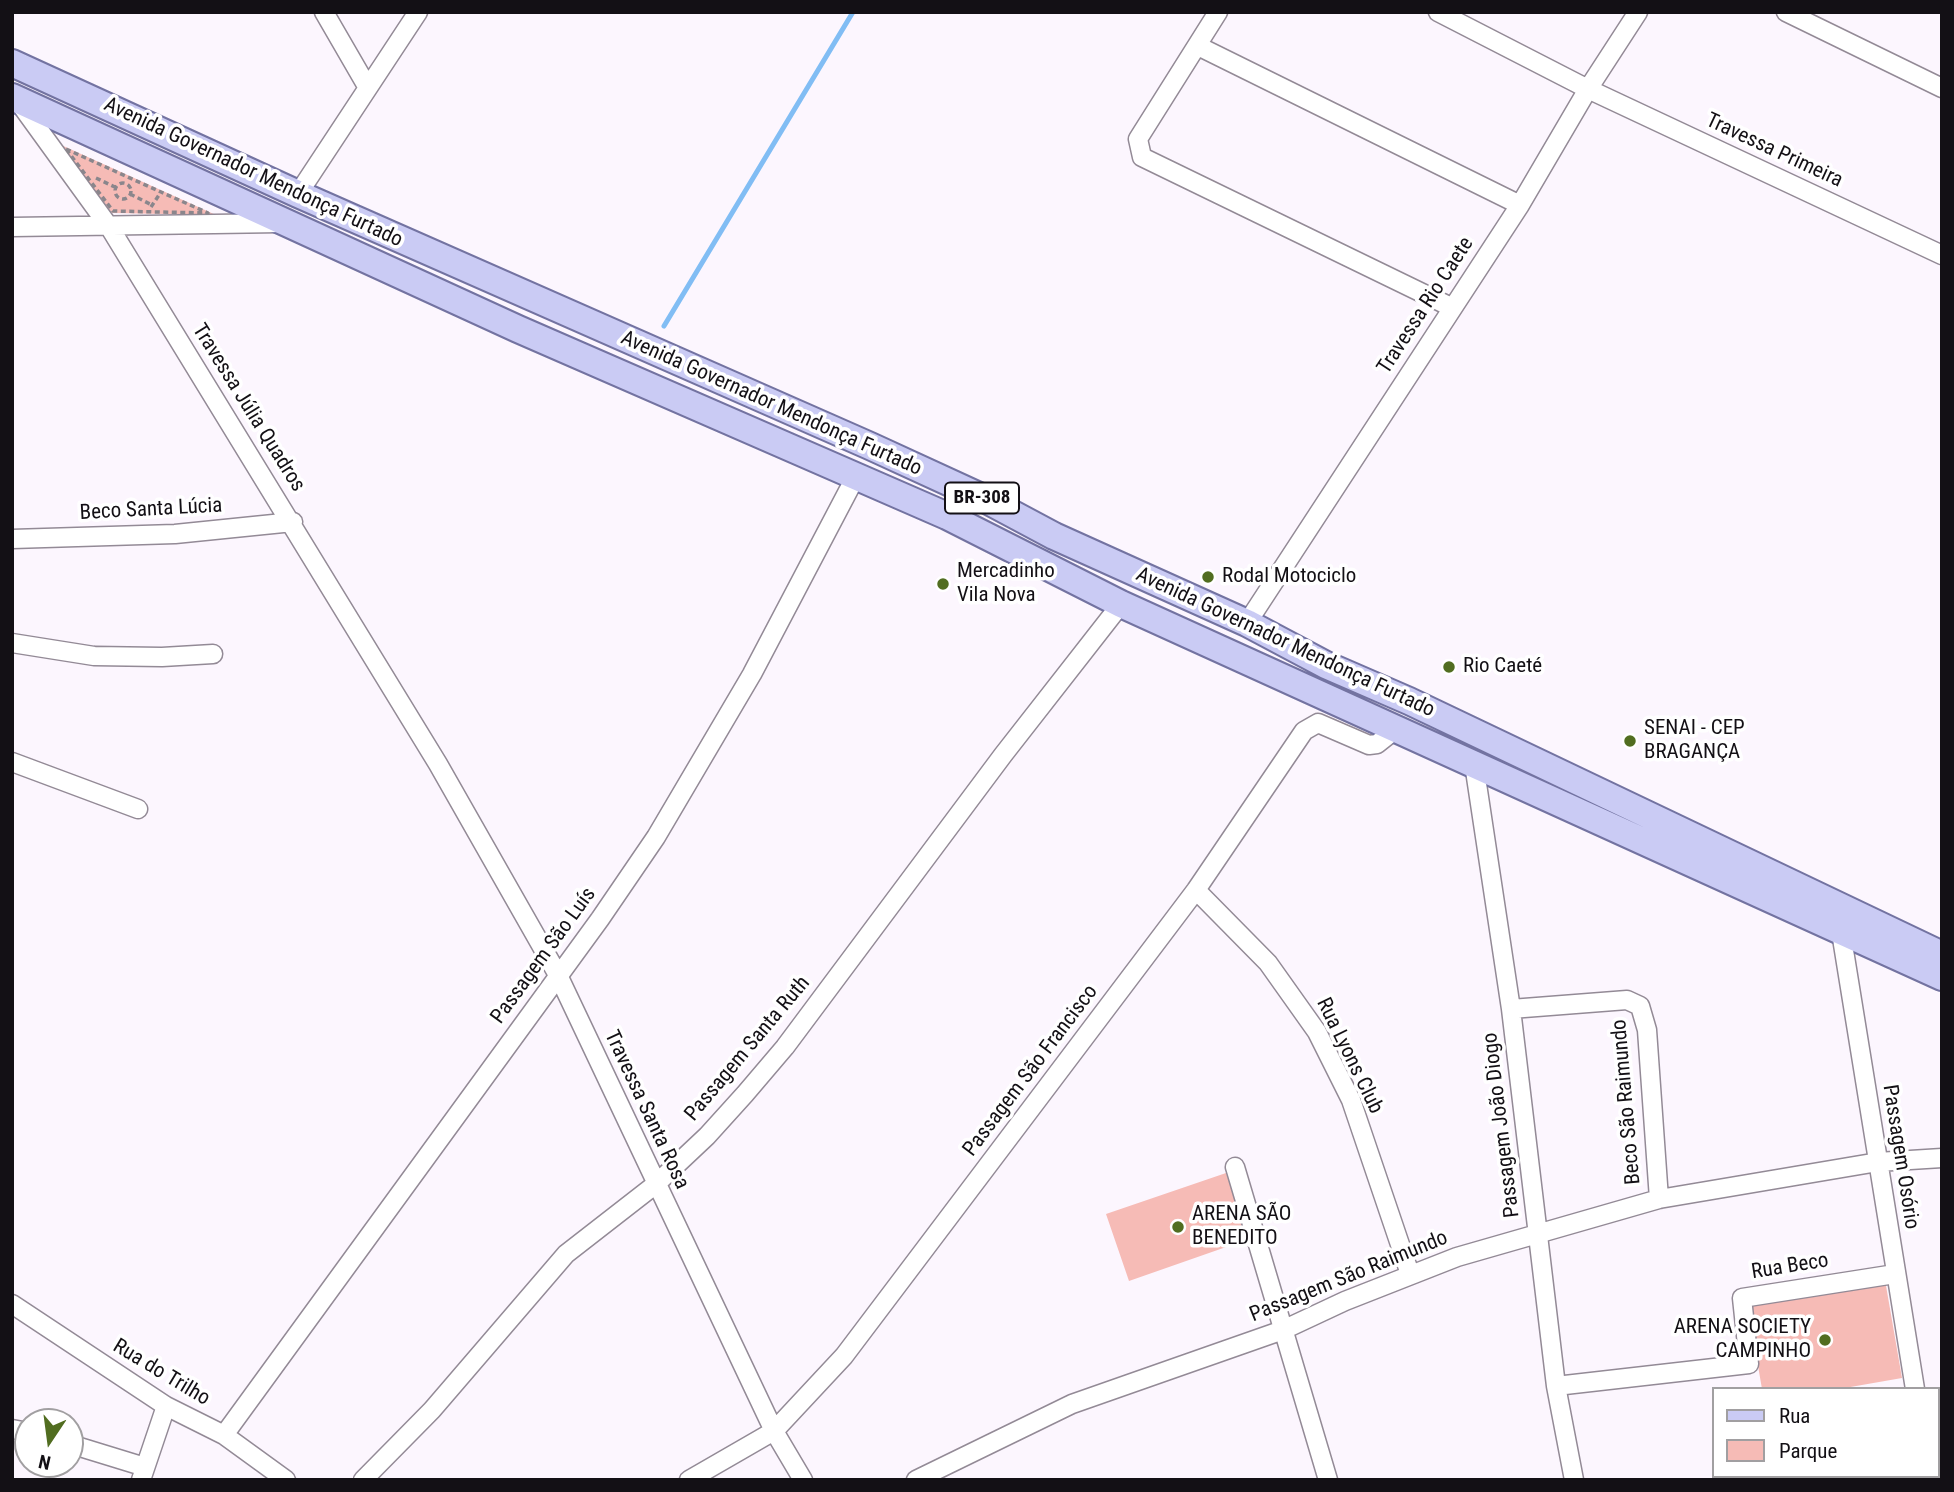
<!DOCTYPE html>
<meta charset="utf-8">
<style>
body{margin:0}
#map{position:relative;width:1954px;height:1492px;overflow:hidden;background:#fcf6fe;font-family:"Roboto Condensed",sans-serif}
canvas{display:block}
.frame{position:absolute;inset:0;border:14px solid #131015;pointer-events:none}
.legend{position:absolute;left:1712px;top:1387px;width:228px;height:91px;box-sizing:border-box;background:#fff;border:2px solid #a19fa1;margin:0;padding:9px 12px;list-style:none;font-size:21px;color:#131015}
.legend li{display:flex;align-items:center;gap:14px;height:35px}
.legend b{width:35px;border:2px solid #a19fa1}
.north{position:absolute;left:14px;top:1408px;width:70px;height:70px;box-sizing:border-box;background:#fff;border:2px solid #a19fa1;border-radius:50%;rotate:193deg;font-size:19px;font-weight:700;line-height:28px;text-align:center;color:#131015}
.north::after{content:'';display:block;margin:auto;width:24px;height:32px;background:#516d20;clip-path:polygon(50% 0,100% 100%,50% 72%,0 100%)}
</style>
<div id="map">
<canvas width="1954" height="1492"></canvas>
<div class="frame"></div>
<ul class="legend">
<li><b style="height:9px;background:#cacbf4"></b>Rua</li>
<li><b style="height:19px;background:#f6bbb6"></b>Parque</li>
</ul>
<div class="north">N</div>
</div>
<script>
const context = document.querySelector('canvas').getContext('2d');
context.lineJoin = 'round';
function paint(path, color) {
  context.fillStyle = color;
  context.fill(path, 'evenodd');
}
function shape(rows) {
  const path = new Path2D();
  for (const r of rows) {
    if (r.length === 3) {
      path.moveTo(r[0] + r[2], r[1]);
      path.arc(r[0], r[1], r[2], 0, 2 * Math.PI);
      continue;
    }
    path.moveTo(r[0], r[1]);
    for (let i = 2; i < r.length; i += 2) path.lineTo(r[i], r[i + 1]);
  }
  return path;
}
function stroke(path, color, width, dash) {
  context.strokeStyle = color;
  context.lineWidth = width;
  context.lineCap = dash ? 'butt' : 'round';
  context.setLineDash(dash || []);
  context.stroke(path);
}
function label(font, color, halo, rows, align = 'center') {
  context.font = font + ' "Roboto Condensed",sans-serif';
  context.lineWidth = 7;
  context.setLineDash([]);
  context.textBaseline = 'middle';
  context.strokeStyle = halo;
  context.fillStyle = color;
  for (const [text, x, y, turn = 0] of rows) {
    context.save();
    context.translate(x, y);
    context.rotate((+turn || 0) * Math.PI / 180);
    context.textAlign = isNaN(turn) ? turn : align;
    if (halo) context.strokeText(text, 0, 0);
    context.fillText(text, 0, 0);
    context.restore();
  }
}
paint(shape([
 [59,144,216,215,112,213],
 [1226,1173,1249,1239,1129,1281,1106,1214],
 [1885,1280,1902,1378,1839,1389,1762,1389,1747,1302]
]), '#f6bbb6');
stroke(shape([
 [664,326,853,12]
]), '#81bdf4', 5);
const street = shape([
 [324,12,368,88],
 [1218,12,1138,139,1142,157,1451,307],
 [1438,12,1588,89,1942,255],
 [1786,12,1942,88],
 [1198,46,1520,205],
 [18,101,110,228,438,764,558,975,774,1431,803,1480],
 [298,194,418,12],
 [12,227,281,223],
 [12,539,175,534,293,522],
 [1247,623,1520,205,1588,89,1638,12],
 [12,643,94,656,162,657,213,654],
 [12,762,138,809],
 [1474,764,1511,1009,1556,1386,1574,1480],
 [1196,890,1268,963,1317,1032,1351,1100,1410,1274],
 [1841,932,1915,1389],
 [1511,1009,1627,1000,1640,1006,1647,1030,1659,1199],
 [1235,1167,1328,1480],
 [12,1304,166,1406,224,1435,286,1480],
 [1556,1386,1749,1364,1742,1298,1895,1274],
 [12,1429,28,1432],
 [224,1435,600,919,656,837,752,674,856,476],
 [70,1444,145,1467],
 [141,1480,166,1406],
 [363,1480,432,1410,566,1254,656,1184,707,1136,745,1094,785,1047,1003,755,1121,604],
 [689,1480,774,1431,844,1356,1196,890,1304,731,1318,723,1369,745,1377,744,1396,729],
 [916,1480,1072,1404,1283,1330,1345,1301,1457,1257,1659,1199,1878,1162,1942,1158],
 [1903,1480,1927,1476]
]);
const primary = shape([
 [12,63,298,194,870,446,981,497,1054,536,1247,623,1326,665,1409,701,1942,955],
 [12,97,518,329,947,516,1121,604,1942,977]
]);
stroke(street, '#938a96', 21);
stroke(primary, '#7373a1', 30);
stroke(shape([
 [66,149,161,192,208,213,113,211,66,149],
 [96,178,117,188],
 [123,191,8],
 [130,194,152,205],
 [151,207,161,192]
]), '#8a868c', 3.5, [5, 3.5]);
stroke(street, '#fff', 18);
stroke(primary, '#cacbf4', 26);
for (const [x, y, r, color] of [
 [1208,577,7,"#516d20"],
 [943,584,7,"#516d20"],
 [1449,667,7,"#516d20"],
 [1630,741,7,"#516d20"],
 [1178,1227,7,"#516d20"],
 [1825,1340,7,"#516d20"]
]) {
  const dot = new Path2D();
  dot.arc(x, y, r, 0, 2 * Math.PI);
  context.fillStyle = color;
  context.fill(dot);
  stroke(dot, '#fff', 2.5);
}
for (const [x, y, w] of [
 [982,498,74]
]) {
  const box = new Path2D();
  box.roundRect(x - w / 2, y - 15.5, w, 31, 5);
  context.fillStyle = '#fff';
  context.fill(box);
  stroke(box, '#131015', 2);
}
label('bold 19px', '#131015', null, [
 ["BR-308",982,498]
]);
label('21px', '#131015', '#fff', [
 ["Travessa Primeira",1774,151,25],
 ["Avenida Governador Mendonça Furtado",253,173,25],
 ["Travessa Rio Caete",1426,306,-57],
 ["Avenida Governador Mendonça Furtado",771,404,24],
 ["Travessa Júlia Quadros",248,408,58],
 ["Beco Santa Lúcia",151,510,-3],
 ["Avenida Governador Mendonça Furtado",1285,643,25],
 ["Passagem São Luís",544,956,-54],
 ["Passagem Santa Ruth",748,1049,-50],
 ["Rua Lyons Club",1349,1056,64],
 ["Passagem São Francisco",1031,1071,-53],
 ["Beco São Raimundo",1627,1102,-95],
 ["Travessa Santa Rosa",646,1110,65],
 ["Passagem João Diogo",1502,1125,-97],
 ["Passagem Osório",1900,1157,81],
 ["Rua Beco",1790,1267,-9],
 ["Passagem São Raimundo",1349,1277,-22],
 ["Rua do Trilho",161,1373,31]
]);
label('21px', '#131015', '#fff', [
 ["Mercadinho",957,572],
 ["Vila Nova",957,596],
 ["Rodal Motociclo",1222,577],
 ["Rio Caeté",1463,667],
 ["SENAI - CEP",1644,729],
 ["BRAGANÇA",1644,753],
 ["ARENA SÃO",1192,1215],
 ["BENEDITO",1192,1239],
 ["ARENA SOCIETY",1811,1328,"right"],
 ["CAMPINHO",1811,1352,"right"]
], 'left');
</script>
